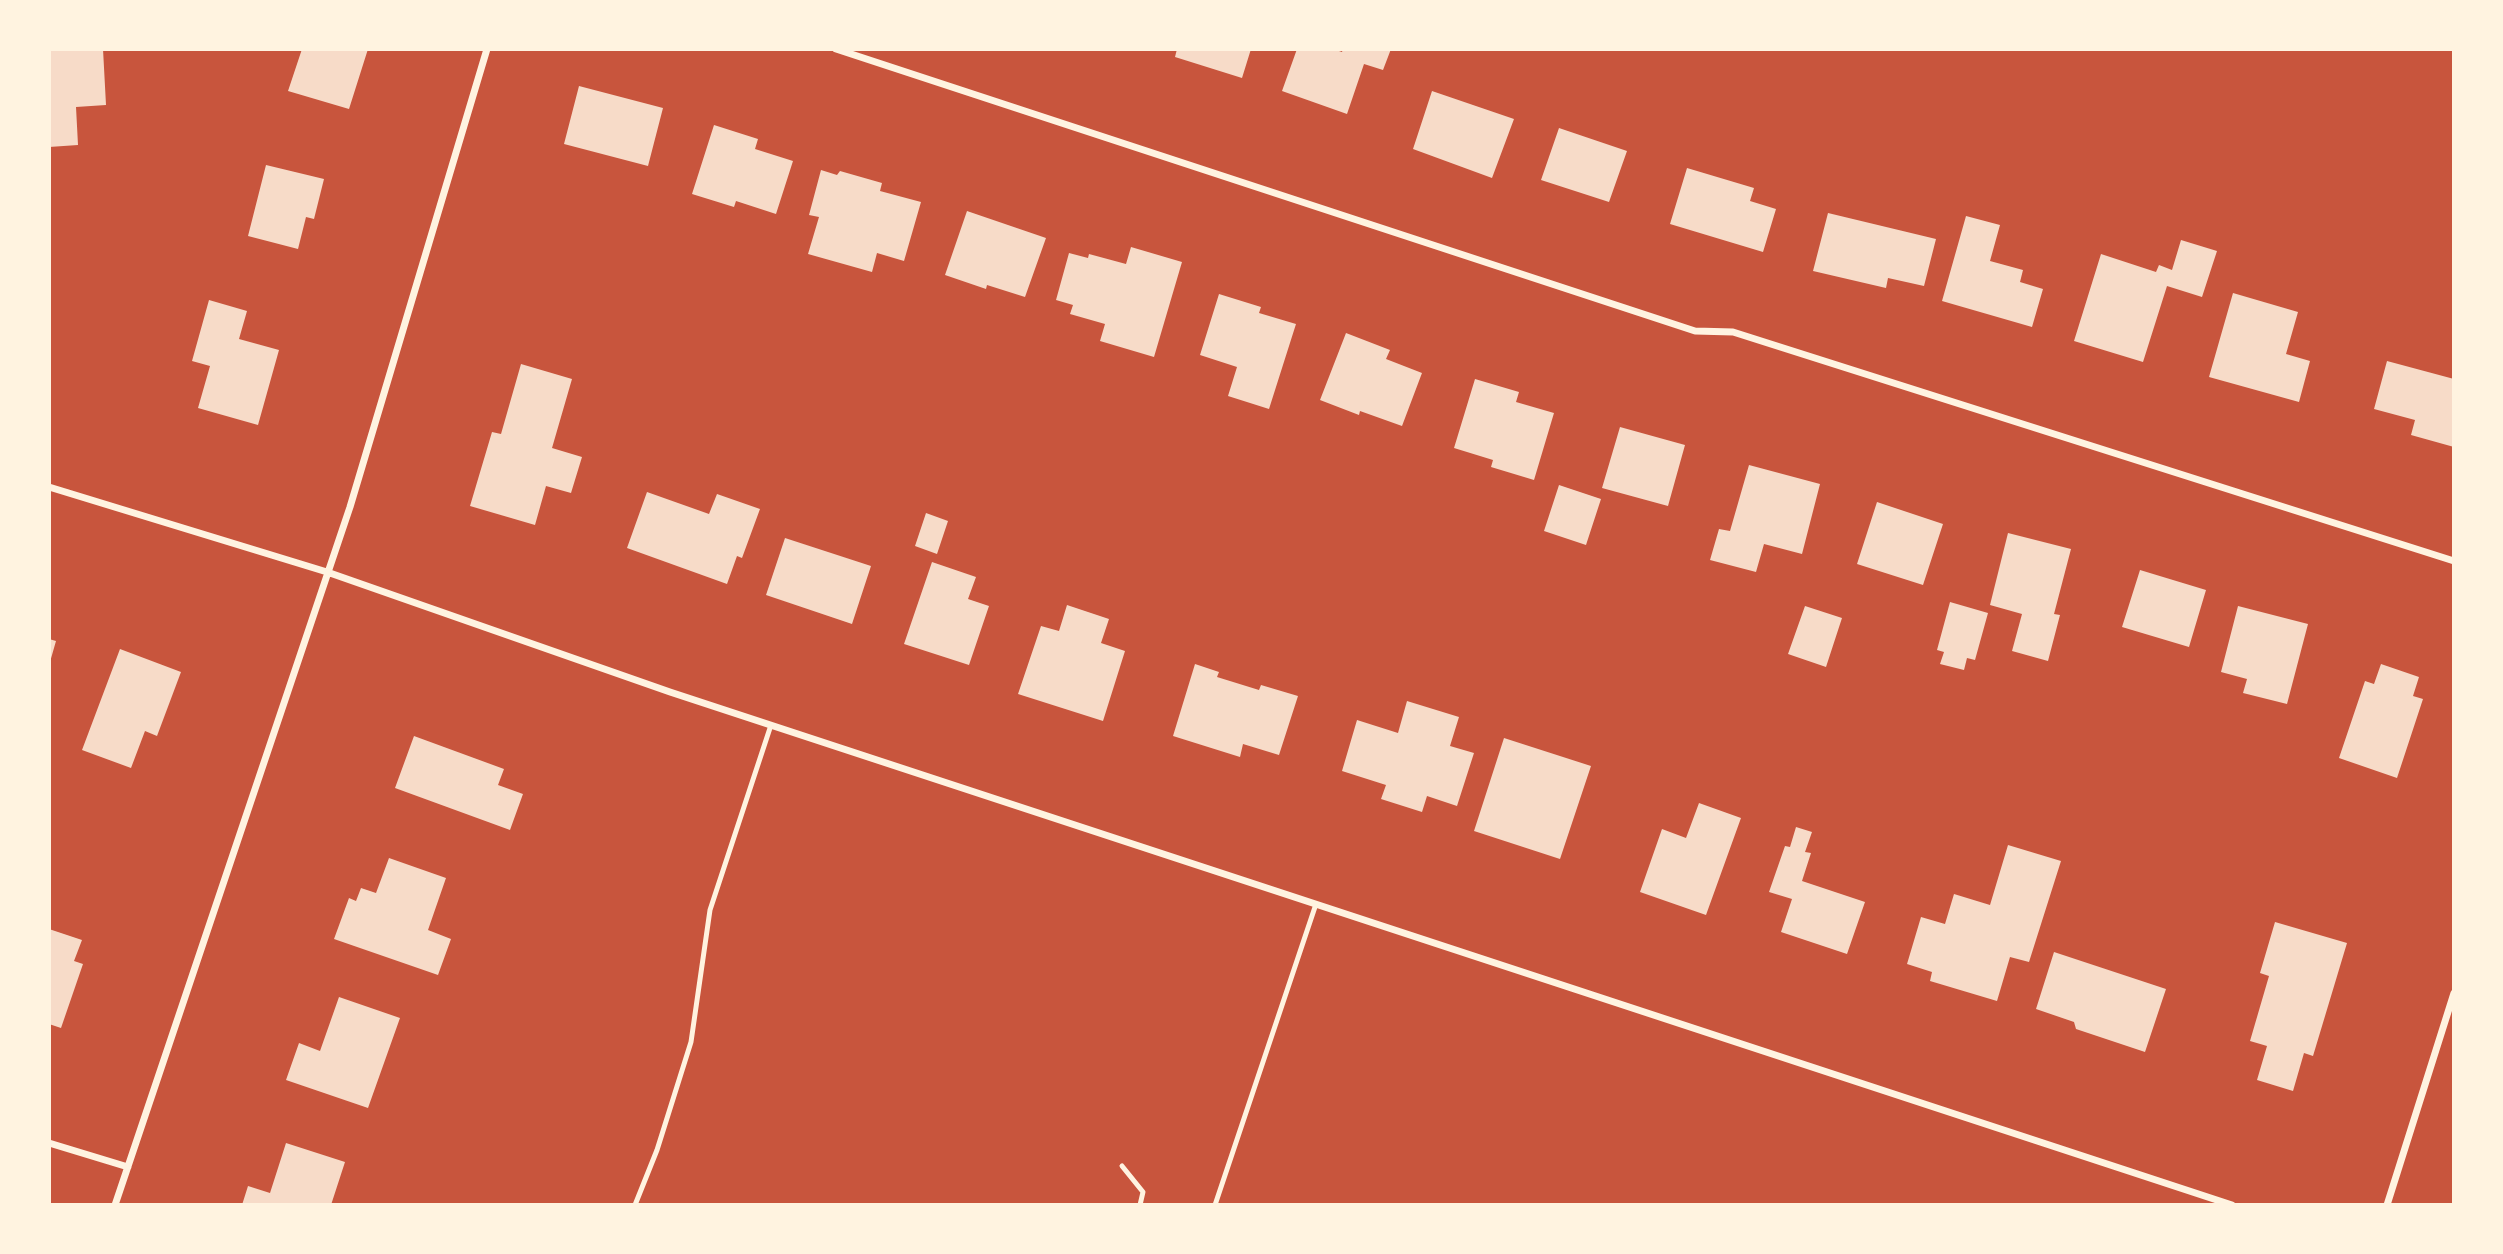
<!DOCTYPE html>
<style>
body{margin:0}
#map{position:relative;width:2503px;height:1254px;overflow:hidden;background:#c8553d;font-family:"Exo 2",sans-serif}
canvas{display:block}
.frame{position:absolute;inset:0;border:51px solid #fff3e0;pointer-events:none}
</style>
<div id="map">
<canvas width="2503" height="1254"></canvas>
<div class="frame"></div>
</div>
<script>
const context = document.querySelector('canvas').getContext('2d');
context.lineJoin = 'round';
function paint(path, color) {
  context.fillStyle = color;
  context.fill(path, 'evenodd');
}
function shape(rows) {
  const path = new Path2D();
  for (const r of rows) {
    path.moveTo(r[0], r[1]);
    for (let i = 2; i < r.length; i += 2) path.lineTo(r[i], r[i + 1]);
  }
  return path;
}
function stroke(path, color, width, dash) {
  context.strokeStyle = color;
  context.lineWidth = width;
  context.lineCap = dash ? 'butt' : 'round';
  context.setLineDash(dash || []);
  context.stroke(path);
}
paint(shape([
 [49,49,103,49,106,105,76,107,78,145,49,147],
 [302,49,368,49,349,109,288,91],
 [1177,49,1251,49,1242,78,1175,57],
 [1297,49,1333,49,1342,52,1343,49,1391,49,1383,70,1364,64,1347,114,1282,91],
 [579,86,663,108,648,166,564,144],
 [1432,91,1514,119,1492,178,1413,149],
 [714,125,758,139,755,149,793,161,776,214,736,201,734,207,692,194],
 [1559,128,1627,151,1609,202,1541,180],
 [266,165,324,179,314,219,306,217,298,249,248,236],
 [1687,168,1754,188,1750,201,1776,209,1763,252,1670,224],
 [821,170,837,175,840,171,882,183,880,191,921,202,904,261,877,253,872,272,808,254,819,217,809,215],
 [967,211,1046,238,1025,297,987,285,986,289,945,275],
 [1828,213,1936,239,1924,286,1888,278,1886,288,1813,271],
 [1966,216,2000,225,1990,261,2023,270,2020,282,2043,289,2032,327,1942,301],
 [2181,240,2217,251,2202,297,2167,286,2143,362,2074,341,2101,254,2156,272,2159,265,2172,270],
 [1131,247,1182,262,1154,357,1100,341,1105,324,1070,314,1073,305,1056,300,1069,253,1088,258,1089,254,1126,264],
 [2233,293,2298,312,2286,354,2310,361,2299,402,2209,377],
 [1219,294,1261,307,1259,313,1296,324,1269,409,1228,396,1237,367,1200,355],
 [209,300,247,311,239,339,279,350,258,425,198,408,210,366,192,361],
 [1346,333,1390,350,1386,359,1422,373,1402,426,1360,411,1359,415,1320,400],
 [2387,361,2454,379,2454,447,2411,435,2415,420,2374,409],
 [521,364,572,379,552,448,582,457,571,493,546,486,535,525,470,506,492,432,501,434],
 [1475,379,1519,392,1516,402,1554,413,1534,480,1491,467,1493,460,1454,448],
 [1620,427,1685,445,1668,506,1602,488],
 [1749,465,1820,484,1802,554,1764,544,1756,572,1710,560,1719,529,1730,531],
 [1559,485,1601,499,1586,545,1544,531],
 [647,492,709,514,717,494,760,509,742,558,737,556,727,584,627,548],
 [1877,502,1943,524,1923,585,1857,564],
 [926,513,948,521,937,554,915,546],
 [2008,533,2071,549,2054,614,2060,615,2048,661,2012,651,2022,614,1990,605],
 [785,538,871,566,852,624,766,595],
 [932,562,976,577,968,599,989,606,969,665,904,644],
 [2140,570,2206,590,2189,647,2122,627],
 [1950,602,1988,613,1975,660,1967,658,1964,670,1940,664,1944,652,1937,650],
 [1067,605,1109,619,1101,643,1125,651,1103,721,1018,694,1041,626,1059,631],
 [1805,606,1842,618,1826,667,1788,654],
 [2238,606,2308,624,2287,704,2243,693,2247,679,2221,672],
 [49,639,56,641,50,662,49,662],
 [120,649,181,672,157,736,145,731,131,768,82,750],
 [1195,664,1219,672,1217,677,1259,690,1261,685,1298,696,1279,755,1243,744,1240,757,1173,736],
 [2381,664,2419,677,2413,696,2423,699,2397,778,2339,758,2365,681,2374,684],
 [1407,701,1459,717,1450,746,1474,753,1457,806,1427,796,1422,812,1381,799,1386,785,1342,771,1357,720,1398,733],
 [414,736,504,769,498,785,523,794,510,830,395,788],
 [1504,738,1591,766,1560,859,1474,831],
 [1699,803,1741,818,1706,915,1640,892,1662,829,1686,838],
 [1796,827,1812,832,1805,852,1811,853,1802,881,1865,902,1847,954,1781,932,1792,899,1769,892,1785,846,1790,847],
 [2008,845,2061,861,2029,962,2010,957,1997,1001,1930,981,1932,972,1907,964,1921,917,1945,924,1954,894,1990,905],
 [389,858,446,878,428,930,451,939,438,975,334,939,349,898,356,901,361,888,376,893],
 [2275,922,2347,943,2313,1056,2304,1053,2293,1091,2257,1080,2267,1046,2250,1041,2269,976,2260,973],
 [49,929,82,940,74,961,83,964,61,1028,49,1024],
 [2054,952,2166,989,2145,1052,2076,1029,2074,1022,2036,1009],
 [339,997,400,1018,368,1108,286,1080,299,1043,320,1051],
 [286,1143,345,1162,331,1205,242,1205,248,1186,270,1193]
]), '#f7dbc8');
stroke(shape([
 [1122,1166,1143,1192,1140,1205],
 [635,1205,657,1150,691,1042,710,910,771,725],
 [1215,1205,1316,904]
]), '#fff3e0', 5);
stroke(shape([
 [836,49,1695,331,1733,332,2454,561],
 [49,487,327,572,670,692,2232,1205],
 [49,1143,128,1167],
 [115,1205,350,507,487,49],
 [2387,1205,2454,993]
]), '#fff3e0', 7);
</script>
